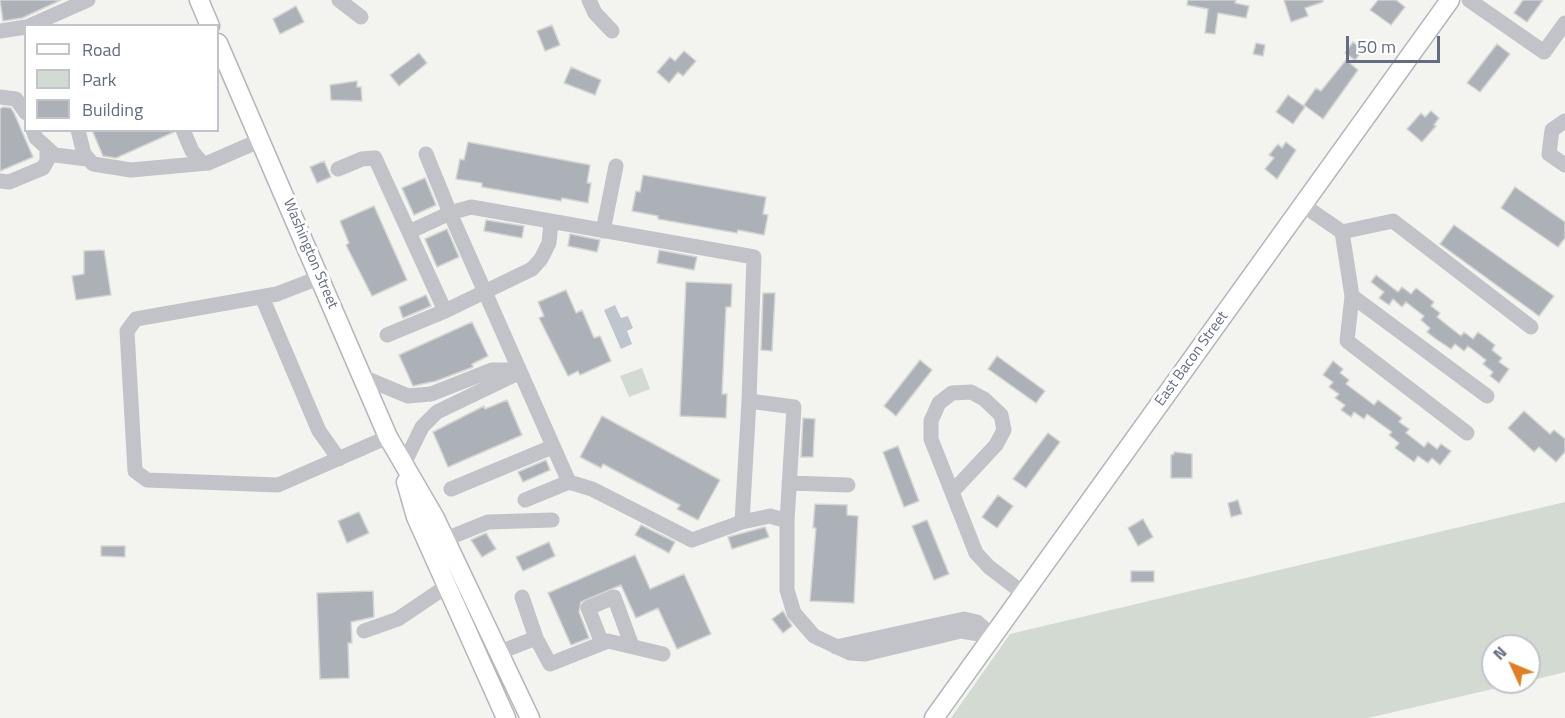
<!DOCTYPE html>
<style>
body{margin:0}
#map{position:relative;width:1565px;height:718px;overflow:hidden;background:#f3f4f0;font-family:"Titillium Web",sans-serif}
canvas{display:block}
.legend{position:absolute;left:24px;top:24px;width:195px;height:108px;box-sizing:border-box;background:#fff;border:2px solid #c1c4cc;margin:0;padding:8px 10px;list-style:none;font-size:18px;color:#636c80}
.legend li{display:flex;align-items:center;gap:12px;height:30px}
.legend b{width:30px;border:2px solid #c1c4cc}
.north{position:absolute;left:1481px;top:634px;width:60px;height:60px;box-sizing:border-box;background:#fff;border:2px solid #c1c4cc;border-radius:50%;rotate:314deg;font-size:16px;font-weight:700;line-height:24px;text-align:center;color:#636c80}
.north::after{content:'';display:block;margin:auto;width:21px;height:27px;background:#dd7f26;clip-path:polygon(50% 0,100% 100%,50% 72%,0 100%)}
.scale{position:absolute;left:1346px;top:36px;width:94px;height:27px;box-sizing:border-box;border:3px solid #636c80;border-top:0;padding-left:8px;font-size:18px;line-height:21px;white-space:nowrap;color:#636c80;-webkit-text-stroke:4px #fff;paint-order:stroke}
</style>
<div id="map">
<canvas width="1565" height="718"></canvas>
<ul class="legend">
<li><b style="height:8px;background:#fff"></b>Road</li>
<li><b style="height:16px;background:#d2dad1"></b>Park</li>
<li><b style="height:16px;background:#acb0b7"></b>Building</li>
</ul>
<div class="north">N</div>
<div class="scale">50 m</div>
</div>
<script>
const context = document.querySelector('canvas').getContext('2d');
context.lineJoin = 'round';
function paint(path, color) {
  context.fillStyle = color;
  context.fill(path, 'evenodd');
}
function shape(rows) {
  const path = new Path2D();
  for (const r of rows) {
    path.moveTo(r[0], r[1]);
    for (let i = 2; i < r.length; i += 2) path.lineTo(r[i], r[i + 1]);
  }
  return path;
}
function stroke(path, color, width, dash) {
  context.strokeStyle = color;
  context.lineWidth = width;
  context.lineCap = dash ? 'butt' : 'round';
  context.setLineDash(dash || []);
  context.stroke(path);
}
function label(font, color, halo, rows, align = 'center') {
  context.font = font + ' "Titillium Web",sans-serif';
  context.lineWidth = 6;
  context.setLineDash([]);
  context.textBaseline = 'middle';
  context.strokeStyle = halo;
  context.fillStyle = color;
  for (const [text, x, y, turn = 0] of rows) {
    context.save();
    context.translate(x, y);
    context.rotate((+turn || 0) * Math.PI / 180);
    context.textAlign = isNaN(turn) ? turn : align;
    if (halo) context.strokeText(text, 0, 0);
    context.fillText(text, 0, 0);
    context.restore();
  }
}
paint(shape([
 [642,368,650,389,629,397,620,376],
 [1565,502,1565,672,1529,681,1529,646,1493,646,1493,682,1523,682,1368,718,951,718,1010,634]
]), '#d2dad1');
paint(shape([
 [615,305,621,318,628,316,633,328,627,331,632,344,621,349,604,310]
]), '#bec5cc');
const building = shape([
 [0,0,61,0,22,18,3,21,0,0],
 [1188,0,1236,0,1235,3,1249,6,1246,18,1218,13,1215,34,1205,33,1208,9,1187,5,1188,0],
 [1284,0,1323,0,1323,2,1305,8,1308,16,1291,22,1284,0],
 [1378,0,1396,0,1405,7,1391,25,1370,10,1378,0],
 [1523,0,1543,0,1527,22,1514,13,1523,0],
 [296,6,304,22,280,34,273,19,296,6],
 [552,25,560,45,545,51,537,31,552,25],
 [1353,42,1363,50,1355,60,1345,53,1353,42],
 [1256,43,1265,45,1263,56,1253,54,1256,43],
 [1497,44,1510,54,1480,92,1467,83,1497,44],
 [684,51,696,61,683,76,678,72,669,83,657,72,670,57,675,61,684,51],
 [419,53,427,63,399,86,390,75,419,53],
 [1346,60,1358,70,1323,119,1304,105,1316,88,1321,91,1346,60],
 [571,67,601,80,595,95,564,83,571,67],
 [357,81,357,87,361,87,362,101,331,100,330,85,357,81],
 [1288,95,1305,107,1293,124,1276,112,1288,95],
 [3,107,11,108,14,113,33,157,0,171,0,109,3,107],
 [1431,111,1439,118,1434,125,1436,126,1422,142,1407,129,1421,113,1425,117,1431,111],
 [92,130,173,130,174,132,116,158,103,156,92,130],
 [468,142,590,165,587,183,591,183,588,203,562,198,561,201,482,187,482,183,456,179,460,159,464,160,468,142],
 [1286,142,1296,150,1277,179,1265,169,1274,158,1269,155,1278,144,1282,148,1286,142],
 [324,161,331,177,317,183,310,167,324,161],
 [643,175,766,197,763,214,768,215,764,235,738,230,737,233,658,219,658,216,632,211,636,191,640,192,643,175],
 [425,178,436,205,414,215,402,188,425,178],
 [1515,187,1565,222,1565,238,1558,247,1501,208,1515,187],
 [374,206,407,280,372,296,346,245,349,243,340,221,374,206],
 [486,220,524,226,522,238,484,231,486,220],
 [1454,225,1554,296,1539,316,1440,244,1454,225],
 [447,229,459,257,437,267,425,239,447,229],
 [570,234,600,240,597,252,568,246,570,234],
 [104,250,111,295,76,300,72,276,84,274,84,251,104,250],
 [659,250,697,257,694,270,657,263,659,250],
 [1376,275,1398,292,1402,287,1411,294,1416,288,1434,302,1431,306,1440,313,1437,317,1461,336,1464,332,1473,339,1478,332,1495,345,1492,350,1502,358,1499,362,1509,369,1499,383,1490,376,1493,372,1483,364,1486,360,1468,346,1464,351,1455,344,1451,349,1436,339,1427,332,1430,328,1421,320,1424,316,1406,302,1402,307,1393,299,1389,305,1379,298,1384,292,1371,282,1376,275],
 [686,282,732,284,731,307,726,307,722,394,727,394,726,418,680,416,686,282],
 [566,290,576,313,582,310,594,338,600,336,611,361,580,375,578,371,568,376,539,318,544,316,538,302,566,290],
 [763,293,775,293,772,351,761,350,763,293],
 [426,295,431,306,403,318,399,307,426,295],
 [472,322,488,356,472,364,473,367,436,381,413,386,399,355,472,322],
 [997,356,1045,391,1036,403,988,369,997,356],
 [920,360,932,370,896,416,884,406,920,360],
 [1333,361,1343,369,1340,373,1349,380,1346,384,1374,405,1378,400,1402,418,1399,422,1409,429,1406,433,1424,447,1428,442,1437,449,1441,444,1451,451,1440,465,1432,458,1428,463,1418,456,1414,462,1395,448,1399,443,1389,435,1392,432,1367,414,1364,419,1354,412,1351,417,1341,410,1345,405,1335,398,1339,394,1329,387,1333,382,1323,375,1333,361],
 [507,400,522,435,448,467,433,432,484,406,485,409,507,400],
 [1524,411,1550,434,1554,430,1565,439,1565,452,1556,462,1539,447,1534,452,1508,428,1524,411],
 [602,416,720,480,698,520,677,509,680,505,603,464,601,468,580,457,602,416],
 [803,418,815,419,813,457,801,457,803,418],
 [1048,433,1060,442,1026,488,1013,479,1048,433],
 [898,446,919,501,904,507,883,452,898,446],
 [1174,452,1192,454,1192,478,1171,478,1171,455,1174,454,1174,452],
 [546,460,550,470,523,482,518,472,546,460],
 [998,495,1013,506,997,528,982,517,998,495],
 [1238,500,1242,514,1231,517,1228,503,1238,500],
 [815,504,847,505,847,515,858,516,854,603,810,601,816,528,813,528,815,504],
 [359,512,369,533,347,543,338,521,359,512],
 [1143,519,1153,537,1138,546,1128,528,1143,519],
 [927,520,949,574,934,580,912,526,927,520],
 [641,525,675,542,669,553,635,535,641,525],
 [765,527,769,537,732,549,728,537,765,527],
 [486,533,496,549,482,557,471,540,486,533],
 [549,542,555,556,523,571,516,557,549,542],
 [101,546,125,546,125,557,101,556,101,546],
 [635,555,650,589,684,574,711,634,677,649,658,608,636,618,621,585,581,602,579,612,589,638,571,645,548,593,635,555],
 [1131,571,1154,571,1154,582,1131,582,1131,571],
 [373,591,374,617,351,622,352,643,348,643,349,678,320,679,317,593,373,591],
 [783,611,792,626,783,633,772,619,783,611]
]);
paint(building, '#acb0b7');
stroke(building, '#d4d5d2', 1.5);
const major = shape([
 [199,0,210,26],
 [218,43,388,437,435,518,530,718],
 [406,482,416,517,506,718],
 [934,718,1450,0]
]);
stroke(major, '#b4b6bb', 21);
stroke(shape([
 [339,0,361,17],
 [589,0,595,13,612,31],
 [1469,0,1544,52,1565,23],
 [29,26,88,0],
 [0,31,26,27],
 [0,97,16,99,26,113],
 [1565,121,1552,130,1549,154,1565,165],
 [33,130,36,138,55,155,87,159],
 [78,130,84,154,93,164,131,170,208,163,261,140],
 [183,130,192,151,202,163],
 [338,169,362,159,375,158,445,311,532,269,541,259,549,243,551,222],
 [0,181,9,182,43,168,47,161,47,150],
 [1303,205,1342,232],
 [603,231,616,166],
 [409,232,450,213,426,154],
 [321,277,277,294,136,319,127,331,135,471,147,480,278,485,388,437],
 [1352,296,1342,232,1393,221,1531,327],
 [262,297,319,431,339,459],
 [387,335,445,311],
 [365,378,408,396,431,394,492,370,519,370],
 [1467,433,1347,341,1352,296,1487,396],
 [403,466,422,427,437,412,514,375,519,370],
 [789,483,848,485],
 [451,489,552,447],
 [954,490,996,445,1004,430,1001,415,984,399,971,392,952,393,939,403,931,421,931,439,976,553,989,567,1023,593],
 [525,500,569,482],
 [787,521,770,516,742,522,692,540,592,489,569,482,450,213,471,207,754,257,749,401,794,407,787,521,787,590,794,613,814,636,850,653,865,654,961,631,992,636],
 [742,522,749,401],
 [446,539,488,522,552,520],
 [364,631,398,619,447,586],
 [536,638,550,664,608,641,663,654],
 [602,643,588,608,614,597,632,646],
 [836,647,964,619,977,622,992,636],
 [500,652,536,638,522,597]
]), '#c1c3c8', 15);
stroke(major, '#fff', 18);
label('15px', '#636c80', '#fff', [
 ["Washington Street",310,254,67],
 ["East Bacon Street",1192,359,-54]
]);
</script>
